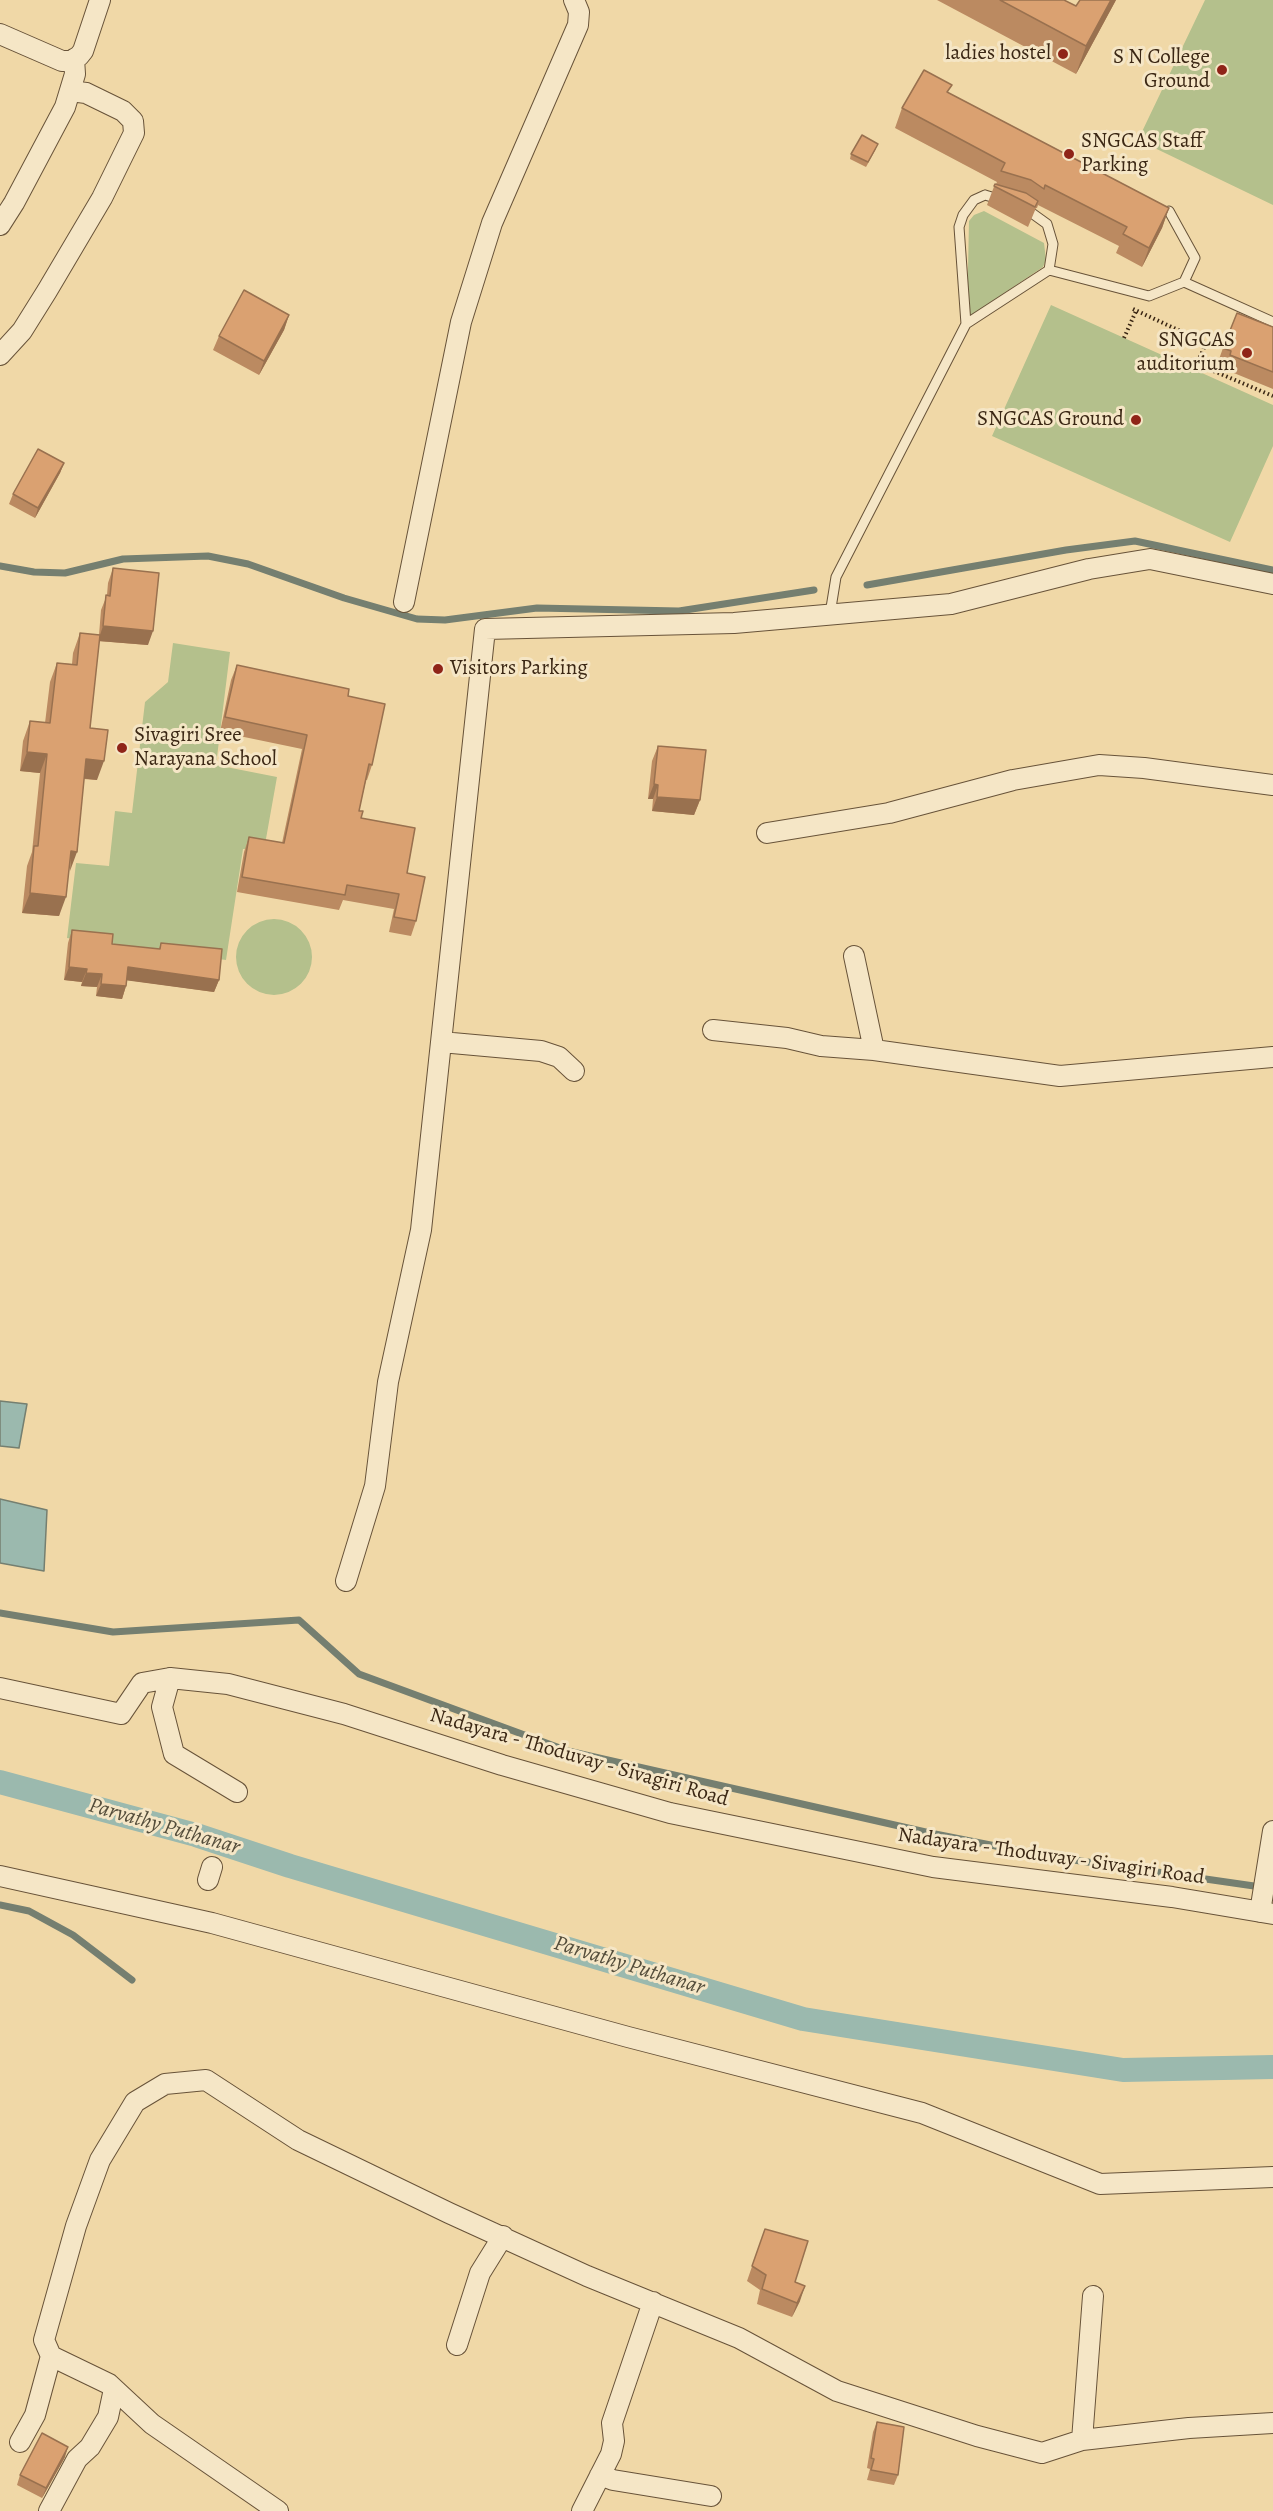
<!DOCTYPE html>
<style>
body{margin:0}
canvas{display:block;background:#f0d8a7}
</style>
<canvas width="1273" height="2511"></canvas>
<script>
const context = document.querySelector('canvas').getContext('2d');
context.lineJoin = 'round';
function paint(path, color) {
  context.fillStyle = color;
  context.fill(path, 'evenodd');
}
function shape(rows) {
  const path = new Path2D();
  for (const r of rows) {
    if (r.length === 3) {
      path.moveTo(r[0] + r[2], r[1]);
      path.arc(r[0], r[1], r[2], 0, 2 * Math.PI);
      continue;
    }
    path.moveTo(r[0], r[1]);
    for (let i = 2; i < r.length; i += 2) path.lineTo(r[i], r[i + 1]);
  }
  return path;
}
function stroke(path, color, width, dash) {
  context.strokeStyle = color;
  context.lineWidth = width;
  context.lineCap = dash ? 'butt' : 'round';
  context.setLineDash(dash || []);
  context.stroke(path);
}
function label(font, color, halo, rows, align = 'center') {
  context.font = font + ' Alegreya,serif';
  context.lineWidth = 6;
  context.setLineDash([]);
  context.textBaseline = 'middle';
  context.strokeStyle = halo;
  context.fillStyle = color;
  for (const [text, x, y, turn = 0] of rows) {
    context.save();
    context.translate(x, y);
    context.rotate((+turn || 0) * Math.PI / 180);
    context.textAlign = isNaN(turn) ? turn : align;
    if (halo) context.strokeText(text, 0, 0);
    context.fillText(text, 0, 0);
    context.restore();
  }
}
paint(shape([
 [1205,0,1273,0,1273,205,1138,140],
 [984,211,1044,243,1046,260,1043,267,967,318,969,221,974,215],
 [1051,305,1273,405,1273,446,1230,542,992,436],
 [173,643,230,652,216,765,277,777,264,850,243,849,226,960,67,938,76,863,109,866,115,811,132,813,145,702,168,682],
 [274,957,38]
]), '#b4c08c');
const water = shape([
 [0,1401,27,1404,19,1448,0,1446,0,1401],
 [0,1499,47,1510,44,1571,0,1563,0,1499]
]);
paint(water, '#9bb9ae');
stroke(water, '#757f70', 1.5);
stroke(shape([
 [0,566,34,572,65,573,123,559,208,556,248,564,344,598,417,619,445,620,537,608,679,611,814,590],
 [867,585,1066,550,1135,541,1273,570],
 [0,1613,113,1632,299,1620,359,1674,568,1751,930,1833,1046,1856,1261,1887],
 [0,1905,29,1911,73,1935,132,1980]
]), '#757f70', 7);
stroke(shape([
 [0,1782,196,1835,290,1866,803,2019,1123,2070,1273,2067]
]), '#9bb9ae', 24);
const service = shape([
 [985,195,1022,206,1047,224,1053,244,1049,270,966,324,959,227,963,215,974,200,985,195],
 [1049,270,1149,296,1184,282,1195,258,1169,211],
 [1184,282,1273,322],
 [830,614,836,577,966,324]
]);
const minor = shape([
 [0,34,62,61,71,61,79,56,83,51,100,0],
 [0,225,14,203,65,107,75,74,74,59],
 [0,355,22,331,47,291,102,198,134,133,133,121,123,111,86,93,71,91],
 [404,602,461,322,492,223,578,25,579,12,574,0],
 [767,833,889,813,1013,780,1099,765,1144,768,1273,785],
 [854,956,874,1050],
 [713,1030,787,1038,821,1046,874,1050,1060,1076,1273,1057],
 [441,1042,541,1051,559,1057,574,1071],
 [346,1581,375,1486,388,1382,421,1230,485,629,734,623,951,604,1089,569,1150,559,1273,584],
 [170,1678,162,1707,174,1754,237,1792],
 [0,1688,121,1714,142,1683,170,1678,228,1684,344,1714,502,1765,670,1813,933,1867,1172,1897,1273,1914],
 [0,1876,212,1923,628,2037,922,2113,1100,2184,1273,2177],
 [208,1880,212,1867],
 [1260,1912,1273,1831],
 [457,2345,480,2273,503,2236],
 [1082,2440,1093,2296],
 [20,2442,35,2415,51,2356],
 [600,2475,613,2480,711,2496],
 [49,2511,77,2459,90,2447,108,2417,114,2389],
 [278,2511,152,2424,109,2384,51,2356,44,2340,76,2226,100,2160,135,2102,165,2084,206,2080,298,2140,449,2213,587,2276,739,2338,837,2391,977,2436,1042,2453,1082,2440,1189,2428,1273,2423],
 [582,2511,611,2454,614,2441,612,2423,653,2302]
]);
stroke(service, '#685339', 11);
stroke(minor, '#685339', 22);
stroke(shape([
 [1133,309,1206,343,1197,364,1273,396],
 [1124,338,1136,311]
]), '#3b2714', 4, [1.5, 3]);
stroke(service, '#f5e6c6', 9);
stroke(minor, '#f5e6c6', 20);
paint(shape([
 [937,0,1064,0,1076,6,1116,0,1076,74],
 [949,93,1169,208,1162,228,1142,267,1116,253,1119,246,1038,205,1037,208,1036,208,1028,227,987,205,995,184,996,184,997,182,895,128,902,108],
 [876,149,866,167,850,159,851,154],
 [289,315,284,330,259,375,213,350,219,336],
 [1273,327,1273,389,1224,369,1226,366,1218,362,1223,348],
 [64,463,60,473,35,518,9,504,13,494],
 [113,568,148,645,99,641,90,728,97,780,84,779,69,871,59,916,22,913,27,866,32,852,40,773,20,771,23,741,30,721,45,723,50,682,57,663,72,664,73,653,80,633,99,635,101,610,107,595,108,583],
 [237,665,348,696,372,765,367,780,366,780,359,811,361,818,407,873,416,921,411,936,389,932,394,909,343,900,339,910,237,892,244,852,249,837,282,843,302,749,220,732,231,680],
 [658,746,700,800,694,815,652,811,653,799,648,799,652,761],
 [72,930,112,944,159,949,161,943,219,980,214,992,127,980,126,986,122,999,96,996,97,987,81,986,82,982,64,980,68,943],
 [765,2229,795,2282,800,2301,792,2317,757,2304,760,2290,747,2281],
 [877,2422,898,2475,894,2485,867,2480,870,2469,867,2468,873,2432],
 [65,2457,42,2498,17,2485,20,2475]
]), '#bb8a61');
paint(shape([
 [1111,0,1116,0,1076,74,1086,46],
 [1169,208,1162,228,1142,267,1149,248],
 [289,315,284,330,259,375,264,361],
 [64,463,60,473,35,518,38,508],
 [103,626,153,631,148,645,98,641],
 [27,752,47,754,40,773,20,771],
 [86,759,104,761,97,780,79,778],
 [654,784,658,785,653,799,648,799],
 [657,797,700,800,694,815,652,811],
 [71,851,77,852,70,871],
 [30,893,66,897,59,916,22,913],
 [69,967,87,969,82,982,64,980],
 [128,967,219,980,214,992,124,980],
 [86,973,102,974,97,987,81,986],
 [101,984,126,986,122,999,96,996],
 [805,2286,800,2301,792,2317,797,2303],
 [68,2447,65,2457,42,2498,46,2488]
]), '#99714f');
const building = shape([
 [1000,0,1064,0,1076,6,1080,0,1111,0,1086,46,1000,0],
 [924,70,952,85,947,92,1169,208,1149,248,1123,234,1127,227,1045,185,1044,189,1031,180,1001,171,1005,163,902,108,924,70],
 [862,135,878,144,868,162,851,154,862,135],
 [995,184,1026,193,1038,201,1035,207,994,186,995,184],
 [244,290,289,315,264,361,219,336,244,290],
 [1237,313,1273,327,1273,372,1230,355,1231,351,1223,348,1237,313],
 [38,449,64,463,38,508,13,494,38,449],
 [113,568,159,573,153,631,103,626,106,595,110,596,113,568],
 [80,633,100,635,90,728,108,730,104,761,86,759,77,852,71,851,66,897,30,893,34,846,38,846,47,754,27,752,30,721,50,723,57,663,77,665,80,633],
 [237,665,349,689,348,696,385,704,372,765,369,764,359,811,363,811,361,818,415,828,407,873,425,877,416,921,394,917,399,894,347,885,345,895,242,877,249,837,284,843,307,735,225,717,237,665],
 [658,746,706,750,700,800,657,797,658,785,654,784,658,746],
 [72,930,113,934,112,944,160,949,161,943,222,949,219,980,128,967,126,986,101,984,102,974,86,973,87,969,69,967,72,930],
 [765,2229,808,2241,795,2282,805,2286,797,2303,762,2289,766,2275,752,2266,765,2229],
 [877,2422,904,2427,898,2475,871,2470,874,2459,871,2458,877,2422],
 [42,2433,68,2447,46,2488,20,2475,42,2433]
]);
paint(building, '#daa171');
stroke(building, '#99714f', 1.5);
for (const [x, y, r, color] of [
 [1063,54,6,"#8f2418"],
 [1222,70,6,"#8f2418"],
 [1069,154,6,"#8f2418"],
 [1247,353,6,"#8f2418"],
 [1136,420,6,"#8f2418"],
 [438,669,6,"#8f2418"],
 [122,748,6,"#8f2418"]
]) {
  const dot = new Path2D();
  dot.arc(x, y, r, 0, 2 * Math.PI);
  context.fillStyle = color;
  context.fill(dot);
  stroke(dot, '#f5e6c6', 2);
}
label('21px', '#3b2714', '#f5e6c6', [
 ["ladies hostel",1051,54],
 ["S N College",1210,58],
 ["Ground",1210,82],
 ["SNGCAS Staff",1081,142,"left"],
 ["Parking",1081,166,"left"],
 ["SNGCAS",1235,341],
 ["auditorium",1235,365],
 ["SNGCAS Ground",1124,420],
 ["Visitors Parking",450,669,"left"],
 ["Sivagiri Sree",134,736,"left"],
 ["Narayana School",134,760,"left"]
], 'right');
label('21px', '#3b2714', '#f5e6c6', [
 ["Nadayara - Thoduvay - Sivagiri Road",579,1758,16],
 ["Nadayara - Thoduvay - Sivagiri Road",1051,1857,8]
]);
label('italic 22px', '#534c3a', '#f5e6c6', [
 ["Parvathy Puthanar",164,1827,16],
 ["Parvathy Puthanar",629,1966,17]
]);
</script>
